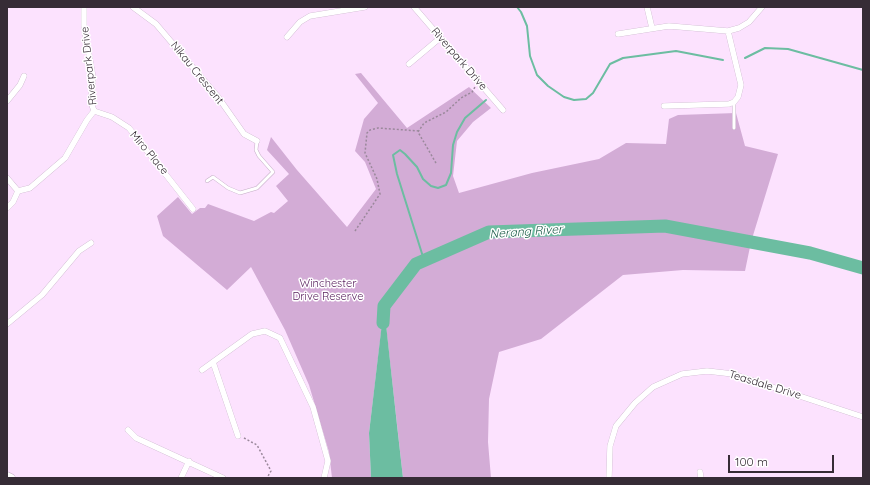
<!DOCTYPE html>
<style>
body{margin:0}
#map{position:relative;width:870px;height:485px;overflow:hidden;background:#fce2fe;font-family:Quicksand,sans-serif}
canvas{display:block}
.frame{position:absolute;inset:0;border:8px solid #362c36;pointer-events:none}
.scale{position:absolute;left:728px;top:455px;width:106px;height:18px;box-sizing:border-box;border:2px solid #362c36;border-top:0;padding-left:5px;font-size:12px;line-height:14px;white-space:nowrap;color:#362c36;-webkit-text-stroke:3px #fff;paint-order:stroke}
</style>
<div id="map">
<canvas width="870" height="485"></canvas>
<div class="frame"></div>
<div class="scale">100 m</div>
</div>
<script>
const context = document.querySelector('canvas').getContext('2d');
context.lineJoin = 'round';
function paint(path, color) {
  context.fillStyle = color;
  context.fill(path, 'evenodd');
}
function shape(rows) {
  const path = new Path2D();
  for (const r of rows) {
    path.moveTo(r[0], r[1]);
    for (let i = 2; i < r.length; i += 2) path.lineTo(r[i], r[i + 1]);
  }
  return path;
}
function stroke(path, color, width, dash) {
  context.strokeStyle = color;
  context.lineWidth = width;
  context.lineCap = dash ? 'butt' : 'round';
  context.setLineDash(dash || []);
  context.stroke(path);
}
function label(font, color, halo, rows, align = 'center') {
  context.font = font + ' Quicksand,sans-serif';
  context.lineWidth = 3;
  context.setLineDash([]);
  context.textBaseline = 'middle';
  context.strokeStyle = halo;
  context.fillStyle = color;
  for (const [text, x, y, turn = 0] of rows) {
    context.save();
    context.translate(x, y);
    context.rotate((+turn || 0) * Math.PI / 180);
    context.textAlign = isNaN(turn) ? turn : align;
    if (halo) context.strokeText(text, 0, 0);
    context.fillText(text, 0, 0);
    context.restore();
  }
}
paint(shape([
 [361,73,407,128,469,87,491,108,473,122,457,141,453,176,459,193,532,173,599,159,626,143,666,144,669,119,678,115,736,113,745,146,778,154,751,242,745,271,683,270,623,275,541,339,499,352,489,399,488,442,491,478,403,478,384,308,369,433,371,478,332,478,329,452,309,385,285,330,251,267,227,290,163,236,157,216,178,197,192,214,200,208,205,208,208,204,254,221,271,212,274,213,288,201,276,186,289,174,267,150,271,137,297,170,347,227,376,189,365,162,355,151,364,119,378,103,355,74]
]), '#d3acd6');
paint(shape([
 [384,306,397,425,403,478,371,478,369,433]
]), '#6cbda1');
stroke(shape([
 [517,7,521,12,527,26,530,56,537,75,548,86,564,97,574,100,586,99,593,93,610,64,623,58,676,51,723,60],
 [745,58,765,48,788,49,863,70],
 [424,260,397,174,393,155,400,150,405,154,417,167,423,179,431,186,438,188,446,185,451,173,453,145,457,132,465,118,486,100]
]), '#6cbda1', 2);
stroke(shape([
 [383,323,384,306,416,264,489,232,665,226,810,253,863,268]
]), '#6cbda1', 13);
const lane = shape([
 [734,128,734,102],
 [207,181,213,177,228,188,240,193,257,188,273,172,259,156,256,150,257,141]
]);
const street = shape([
 [133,7,156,24,218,97,244,134,257,141],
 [414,7,503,110],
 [647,7,652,28],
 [618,34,669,26,728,31,739,28,749,22,762,7],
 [287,37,300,22,310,16,365,7],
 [409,64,440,38],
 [7,101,20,85,24,76],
 [664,106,729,104,734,102,738,97,741,85,728,31],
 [94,111,112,117,129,128,193,209],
 [7,178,18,191],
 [7,208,13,202,18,191,30,188,65,158,87,120,94,111,91,102,93,77,84,26,84,7],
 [7,324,42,295,79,251,91,243],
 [213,362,238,436],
 [202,370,252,334,265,331,280,338,313,407,328,461,324,478],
 [128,430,136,438,223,478],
 [700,472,701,478],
 [181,478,189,461],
 [609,478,610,446,616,426,635,403,653,387,682,374,707,371,733,374,863,417]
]);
const secondary = shape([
 [7,476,11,478]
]);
stroke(lane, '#c5adc7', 4);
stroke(street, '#c5adc7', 6);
stroke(secondary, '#c5adc7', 9);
stroke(shape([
 [436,163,418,132,424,123,446,112,461,98,472,92,475,87],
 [355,231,380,194,377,179,365,153,367,133,370,130,378,128,419,131],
 [244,438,257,445,271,471,267,478]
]), '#9a889b', 1.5, [2, 2]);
stroke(lane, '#fff', 3);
stroke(street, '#fff', 5.5);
stroke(secondary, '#fff', 8);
label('11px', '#362c36', '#fff', [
 ["Riverpark Drive",459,59,49],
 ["Riverpark Drive",89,66,-96],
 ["Nikau Crescent",197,73,51],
 ["Miro Place",149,153,50],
 ["Teasdale Drive",765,385,17]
]);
label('11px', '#561c5b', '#fff', [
 ["Winchester",328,284],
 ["Drive Reserve",328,297]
]);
label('italic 12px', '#195a46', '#fff', [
 ["Nerang River",526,232,-4]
]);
</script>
